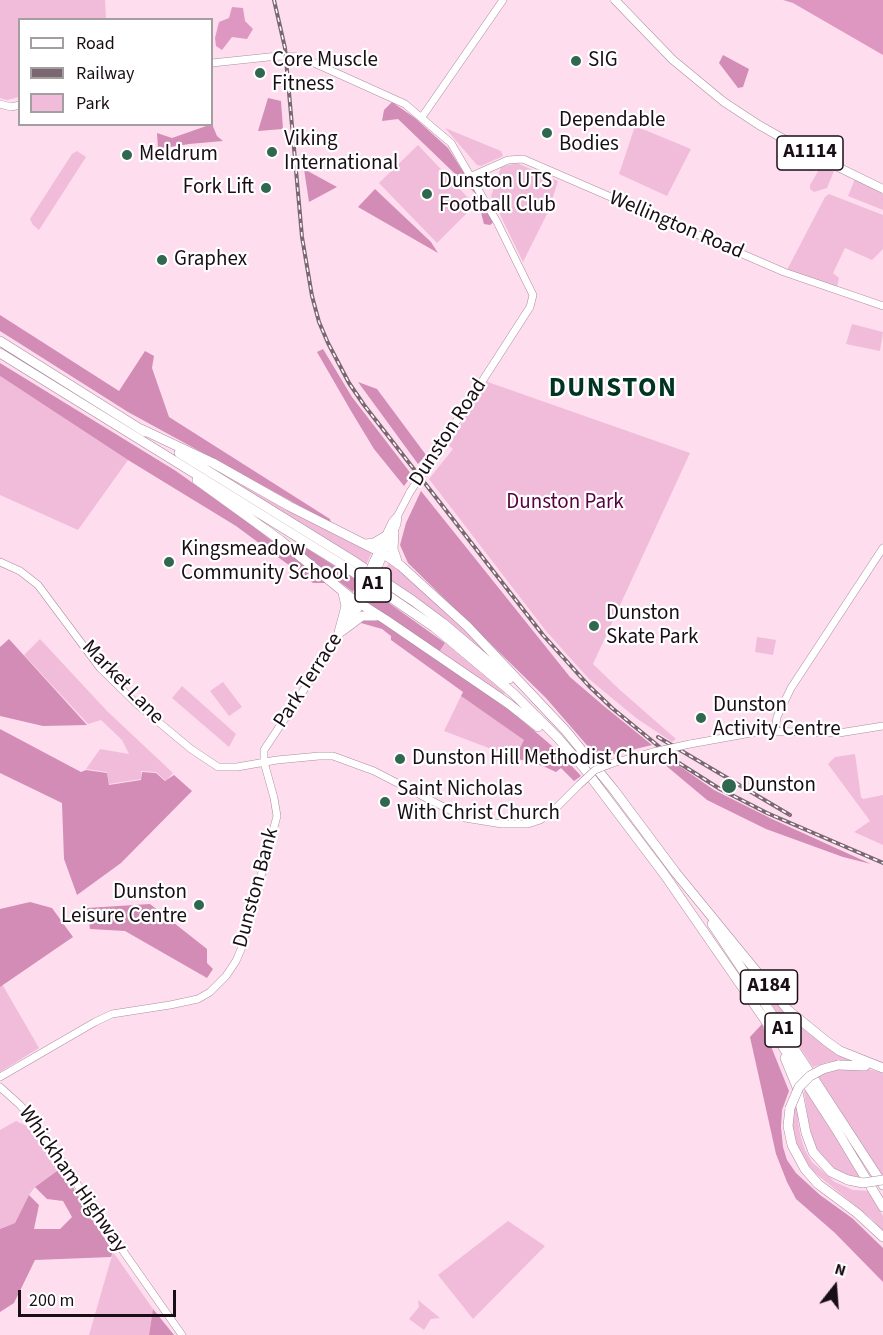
<!DOCTYPE html>
<style>
body{margin:0}
#map{position:relative;width:883px;height:1335px;overflow:hidden;background:#feddef;font-family:"Source Sans 3",sans-serif}
canvas{display:block}
.legend{position:absolute;left:18px;top:18px;width:195px;height:108px;box-sizing:border-box;background:#fff;border:2px solid #a39fa1;margin:0;padding:8px 10px;list-style:none;font-size:18px;color:#190e15}
.legend li{display:flex;align-items:center;gap:12px;height:30px}
.legend b{width:30px;border:2px solid #a39fa1}
.north{position:absolute;left:805px;top:1257px;width:60px;height:60px;-webkit-text-stroke:4px #fff;paint-order:stroke;rotate:17deg;font-size:16px;font-weight:700;line-height:24px;text-align:center;color:#190e15}
.north::after{content:'';display:block;margin:auto;width:21px;height:27px;background:#190e15;clip-path:polygon(50% 0,100% 100%,50% 72%,0 100%)}
.scale{position:absolute;left:18px;top:1290px;width:158px;height:27px;box-sizing:border-box;border:3px solid #190e15;border-top:0;padding-left:8px;font-size:18px;line-height:21px;white-space:nowrap;color:#190e15;-webkit-text-stroke:4px #fff;paint-order:stroke}
</style>
<div id="map">
<canvas width="883" height="1335"></canvas>
<ul class="legend">
<li><b style="height:8px;background:#fff"></b>Road</li>
<li><b style="height:8px;background:#7b6772"></b>Railway</li>
<li><b style="height:16px;background:#f1bcda"></b>Park</li>
</ul>
<div class="north">N</div>
<div class="scale">200 m</div>
</div>
<script>
const context = document.querySelector('canvas').getContext('2d');
context.lineJoin = 'round';
function paint(path, color) {
  context.fillStyle = color;
  context.fill(path, 'evenodd');
}
function shape(rows) {
  const path = new Path2D();
  for (const r of rows) {
    path.moveTo(r[0], r[1]);
    for (let i = 2; i < r.length; i += 2) path.lineTo(r[i], r[i + 1]);
  }
  return path;
}
function stroke(path, color, width, dash) {
  context.strokeStyle = color;
  context.lineWidth = width;
  context.lineCap = dash ? 'butt' : 'round';
  context.setLineDash(dash || []);
  context.stroke(path);
}
function label(font, color, halo, rows, align = 'center') {
  context.font = font + ' "Source Sans 3",sans-serif';
  context.lineWidth = 4.5;
  context.setLineDash([]);
  context.textBaseline = 'middle';
  context.strokeStyle = halo;
  context.fillStyle = color;
  for (const [text, x, y, turn = 0] of rows) {
    context.save();
    context.translate(x, y);
    context.rotate((+turn || 0) * Math.PI / 180);
    context.textAlign = isNaN(turn) ? turn : align;
    if (halo) context.strokeText(text, 0, 0);
    context.fillText(text, 0, 0);
    context.restore();
  }
}
paint(shape([
 [0,0,105,0,106,19,20,20,19,97,7,100,0,98],
 [635,126,691,149,667,196,619,174],
 [445,128,501,151,503,156,481,166,477,165],
 [418,145,475,205,437,243,379,183],
 [77,151,86,157,39,230,33,225,30,219,72,154],
 [517,163,558,181,549,210,523,262,491,196,501,167],
 [826,166,834,171,827,188,814,192,810,189,810,185,820,168],
 [855,179,883,194,883,210,848,196],
 [829,194,883,215,883,249,872,260,845,248,833,273,839,278,837,287,787,270,825,197],
 [852,324,883,332,880,351,846,344],
 [0,376,128,460,78,530,0,495],
 [485,381,690,453,593,664,620,690,676,739,672,742,636,718,589,679,546,631,429,479,453,449,449,446],
 [219,470,372,552,366,565,218,472],
 [389,562,407,575,490,654,489,657,383,577],
 [757,637,776,640,773,655,755,652],
 [40,639,107,711,173,773,166,781,156,772,141,771,141,779,109,784,107,772,86,769,100,749,129,754,122,740,101,720,88,724,24,655],
 [445,643,505,693,503,696,439,652],
 [223,682,242,707,229,716,210,691],
 [182,686,236,734,229,747,172,698],
 [461,696,525,740,515,758,444,731],
 [855,754,861,797,863,799,883,795,883,845,854,832,870,821,828,764,835,757],
 [760,982,784,1013,811,1035,851,1060,828,1062,813,1067,758,984],
 [2,984,39,1048,0,1072,0,987],
 [864,1068,883,1073,883,1175,881,1175,818,1076,838,1069],
 [806,1088,861,1178,836,1172,814,1146,808,1118,804,1091],
 [799,1103,798,1122,801,1138,805,1150,812,1162,835,1182,853,1190,869,1191,883,1216,883,1231,872,1219,815,1173,804,1161,796,1148,792,1125,792,1114,795,1106],
 [16,1121,31,1128,58,1170,35,1187,29,1195,15,1223,0,1229,0,1130],
 [508,1221,545,1246,473,1319,438,1275],
 [113,1252,153,1309,149,1335,89,1335],
 [418,1300,440,1318,431,1319,424,1330,409,1319,419,1307]
]), '#f1bcda');
paint(shape([
 [723,55,749,69,743,87,738,88,719,63],
 [268,98,281,101,283,129,258,131],
 [392,102,415,118,448,148,495,221,490,225,484,224,476,194,398,119,382,121,384,110],
 [212,124,217,136,223,141,189,144,158,149,157,133,172,138],
 [304,169,337,187,309,202],
 [375,189,431,242,438,253,358,207],
 [0,315,119,391,145,351,154,356,152,368,169,417,330,519,331,523,128,412,0,331],
 [323,349,352,397,412,475,404,486,374,449,351,411,317,352],
 [0,363,176,471,246,521,328,583,313,583,236,526,128,460,0,376],
 [358,382,377,389,426,455,418,464],
 [421,491,570,677,605,707,652,745,598,758,546,698,408,563,400,545,406,523],
 [300,544,358,581,353,592,299,551],
 [375,593,445,643,439,652,369,604],
 [375,618,394,629,512,712,558,751,581,776,574,781,561,768,556,772,543,766,515,758,524,740,461,696,463,692,391,640,391,636,382,629,361,623,363,620],
 [9,639,87,725,43,726,0,716,0,647],
 [0,729,81,772,86,770,107,773,109,785,141,780,142,772,156,773,165,781,174,775,192,791,121,863,77,895,64,859,62,803,0,773],
 [668,758,714,790,772,819,871,864,843,857,766,829,707,800,664,764],
 [30,902,52,908,73,937,0,987,0,909],
 [150,904,207,949,207,963,213,969,207,978,125,931,90,929,87,908],
 [762,1024,789,1091,782,1110,781,1127,783,1147,787,1160,796,1173,820,1195,852,1218,883,1248,883,1282,835,1233,796,1199,787,1182,776,1154,750,1037],
 [61,1168,113,1252,111,1257,35,1260,14,1303,0,1312,0,1229,15,1223,29,1195,39,1205,34,1229,60,1229,72,1217,63,1201,47,1199,35,1187],
 [153,1309,174,1335,149,1335]
]), '#d38cb6');
paint(shape([
 [783,0,883,0,883,55,793,3],
 [232,7,243,8,245,21,253,29,247,39,232,37,222,50,216,46,215,38,219,22,229,18]
]), '#de97c1');
const secondary = shape([
 [212,63,278,56,301,57,405,104,451,143,497,222,533,295,530,307,425,470],
 [0,104,11,107,20,105],
 [422,117,503,0],
 [472,176,508,160,523,159,784,272,883,306],
 [0,562,20,571,38,585,100,668,138,705,191,749,218,767,237,767,277,760,319,756,333,756,374,771,465,818,502,824,528,824,540,820,555,809,579,785],
 [373,562,392,522,398,515,410,492],
 [379,565,397,524,398,515],
 [351,617,358,609,367,590],
 [344,628,351,617,352,606,362,587],
 [775,730,777,717,791,688,883,548],
 [690,744,762,731,839,733,883,726],
 [613,763,653,752],
 [0,1077,95,1022,112,1014,170,1005,198,999,210,992,226,976,236,961,242,947,277,816,274,798,264,762,264,750,338,638],
 [0,1087,20,1105,41,1130,95,1211,182,1335]
]);
const primary = shape([
 [615,0,673,60,724,102,759,125,803,150,883,189]
]);
const highway = shape([
 [0,341,145,432],
 [0,353,346,567,434,627,514,694,557,737,584,768,664,874,776,1036,836,1129,883,1207],
 [141,429,213,463,289,506,384,554,401,566,467,626,566,731,614,790,676,873,788,1010,826,1041,840,1051,883,1068],
 [179,453,352,560,412,600,443,623,509,679],
 [197,480,280,540,350,597,386,620,509,704,538,727],
 [394,532,393,549,397,561],
 [366,544,374,543,384,537],
 [342,631,362,616,376,616],
 [337,640,346,606,343,593],
 [712,924,762,999,883,1185],
 [785,1058,797,1087,806,1133,813,1152,831,1172,848,1180],
 [838,1065,865,1066],
 [790,1108,788,1126,792,1145,805,1169,818,1184,857,1213,883,1237]
]);
stroke(secondary, '#ac8e9f', 8);
stroke(primary, '#ac8e9f', 9);
stroke(highway, '#ac8e9f', 10);
stroke(secondary, '#fff', 7);
stroke(primary, '#fff', 8);
stroke(highway, '#fff', 9);
const rail = shape([
 [274,0,285,48,302,237,312,296,319,322,328,343,349,383,364,405,543,635,589,686,612,708,679,763,720,789,767,813,883,863],
 [658,737,790,815]
]);
stroke(rail, '#7b6772', 4);
stroke(rail, '#fff', 1.5, [4.5]);
const secondaryBridge = shape([
 [410,492,425,470],
 [362,587,373,562],
 [367,590,379,565],
 [653,752,690,744],
 [579,785,595,770,613,763]
]);
const highwayBridge = shape([
 [790,1108,799,1087,810,1076,823,1069,838,1065],
 [848,1180,863,1183,883,1180]
]);
stroke(secondaryBridge, '#ac8e9f', 8, []);
stroke(highwayBridge, '#ac8e9f', 10, []);
stroke(secondaryBridge, '#fff', 7);
stroke(highwayBridge, '#fff', 9);
for (const [x, y, r, color] of [
 [576,61,6,"#2f674f"],
 [260,73,6,"#2f674f"],
 [547,133,6,"#2f674f"],
 [272,152,6,"#2f674f"],
 [127,155,6,"#2f674f"],
 [266,188,6,"#2f674f"],
 [427,194,6,"#2f674f"],
 [162,260,6,"#2f674f"],
 [169,562,6,"#2f674f"],
 [594,626,6,"#2f674f"],
 [701,718,6,"#2f674f"],
 [400,759,6,"#2f674f"],
 [729,786,8,"#2f674f"],
 [385,802,6,"#2f674f"],
 [199,905,6,"#2f674f"]
]) {
  const dot = new Path2D();
  dot.arc(x, y, r, 0, 2 * Math.PI);
  context.fillStyle = color;
  context.fill(dot);
  stroke(dot, '#fff', 2);
}
for (const [x, y, w] of [
 [810,153,66],
 [373,585,36],
 [769,987,57],
 [783,1030,36]
]) {
  const box = new Path2D();
  box.roundRect(x - w / 2, y - 17, w, 34, 4.5);
  context.fillStyle = '#fff';
  context.fill(box);
  stroke(box, '#190e15', 1.5);
}
label('bold 20px', '#190e15', null, [
 ["A1114",810,153],
 ["A1",373,585],
 ["A184",769,987],
 ["A1",783,1030]
]);
label('21px', '#190e15', '#fff', [
 ["Core Muscle",272,61],
 ["Fitness",272,85],
 ["SIG",588,61],
 ["Dependable",559,121],
 ["Bodies",559,145],
 ["Viking",284,140],
 ["International",284,164],
 ["Meldrum",139,155],
 ["Dunston UTS",439,182],
 ["Football Club",439,206],
 ["Fork Lift",254,188,"right"],
 ["Graphex",174,260],
 ["Kingsmeadow",181,550],
 ["Community School",181,574],
 ["Dunston",606,614],
 ["Skate Park",606,638],
 ["Dunston",713,706],
 ["Activity Centre",713,730],
 ["Dunston Hill Methodist Church",412,759],
 ["Dunston",742,786],
 ["Saint Nicholas",397,790],
 ["With Christ Church",397,814],
 ["Dunston",187,893,"right"],
 ["Leisure Centre",187,917,"right"]
], 'left');
label('21px', '#190e15', '#fff', [
 ["Wellington Road",676,226,23],
 ["Dunston Road",449,433,-57],
 ["Park Terrace",309,681,-57],
 ["Market Lane",122,683,46],
 ["Dunston Bank",257,888,-75],
 ["Whickham Highway",72,1180,55]
]);
label('21px', '#580140', '#fff', [
 ["Dunston Park",565,503]
]);
context.letterSpacing = '1.5px';
label('bold 27px', '#023422', '#fff', [
 ["DUNSTON",613,390]
]);
context.letterSpacing = '0px';
</script>
